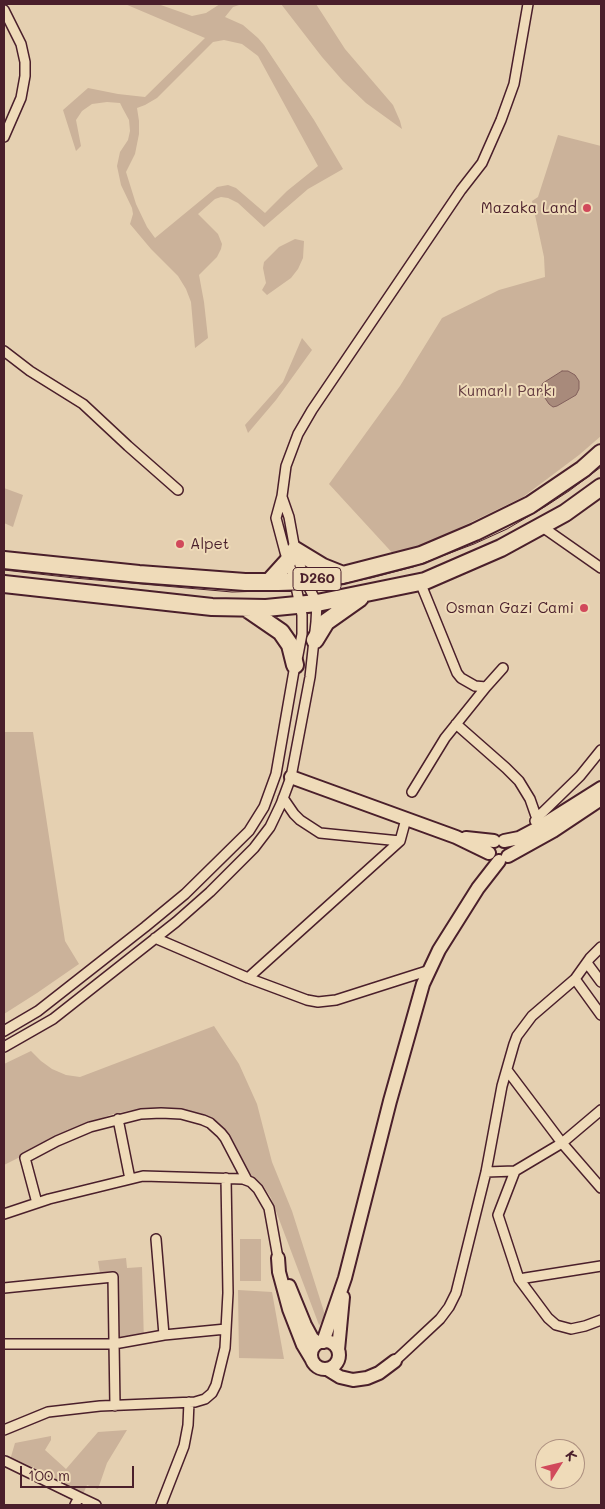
<!DOCTYPE html>
<meta charset="utf-8">
<style>
body{margin:0}
#map{position:relative;width:605px;height:1509px;overflow:hidden;background:#e5d0b1;font-family:Mali,sans-serif}
canvas{display:block}
.frame{position:absolute;inset:0;border:5px solid #4a1f2b;pointer-events:none}
.north{position:absolute;left:535px;top:1439px;width:50px;height:50px;box-sizing:border-box;background:#efdbb9;border:1px solid #ad9080;border-radius:50%;rotate:54deg;font-size:14px;font-weight:700;line-height:20px;text-align:center;color:#4a1f2b}
.north::after{content:'';display:block;margin:auto;width:18px;height:22px;background:#d1495b;clip-path:polygon(50% 0,100% 100%,50% 72%,0 100%)}
.scale{position:absolute;left:20px;top:1466px;width:114px;height:22px;box-sizing:border-box;border:2px solid #4a1f2b;border-top:0;padding-left:6px;font-size:15px;line-height:18px;white-space:nowrap;color:#4a1f2b;-webkit-text-stroke:4px #efdbb9;paint-order:stroke}
</style>
<div id="map">
<canvas width="605" height="1509"></canvas>
<div class="frame"></div>
<div class="north">K</div>
<div class="scale">100 m</div>
</div>
<script>
const context = document.querySelector('canvas').getContext('2d');
context.lineJoin = 'round';
function paint(path, color) {
  context.fillStyle = color;
  context.fill(path, 'evenodd');
}
function shape(rows) {
  const path = new Path2D();
  for (const r of rows) {
    if (r.length === 3) {
      path.moveTo(r[0] + r[2], r[1]);
      path.arc(r[0], r[1], r[2], 0, 2 * Math.PI);
      continue;
    }
    path.moveTo(r[0], r[1]);
    for (let i = 2; i < r.length; i += 2) path.lineTo(r[i], r[i + 1]);
  }
  return path;
}
function stroke(path, color, width, dash) {
  context.strokeStyle = color;
  context.lineWidth = width;
  context.lineCap = dash ? 'butt' : 'round';
  context.setLineDash(dash || []);
  context.stroke(path);
}
function label(font, color, halo, rows, align = 'center') {
  context.font = font + ' Mali,sans-serif';
  context.lineWidth = 4;
  context.setLineDash([]);
  context.textBaseline = 'middle';
  context.strokeStyle = halo;
  context.fillStyle = color;
  for (const [text, x, y, turn = 0] of rows) {
    context.save();
    context.translate(x, y);
    context.rotate((+turn || 0) * Math.PI / 180);
    context.textAlign = isNaN(turn) ? turn : align;
    if (halo) context.strokeText(text, 0, 0);
    context.fillText(text, 0, 0);
    context.restore();
  }
}
paint(shape([
 [125,4,158,4,192,16,206,13,220,4,242,4,233,7,225,17,243,25,258,38,264,45,314,120,343,169,308,189,264,227,238,203,228,198,221,197,215,199,198,214,218,234,222,244,221,249,217,257,199,275,204,302,208,338,195,348,191,302,186,289,178,276,151,249,130,224,133,214,132,208,121,185,117,166,120,152,128,140,130,131,129,120,123,109,120,103,107,102,92,104,82,111,76,120,81,146,76,151,63,110,88,88,118,94,145,97,205,38],
 [224,40,242,44,258,56,318,166,287,191,265,213,236,188,228,185,217,187,155,238,147,227,136,204,126,172,135,154,139,134,139,121,137,108,145,105,157,98,213,42],
 [281,4,316,4,345,49,393,105,400,121,402,129,366,103,343,81,322,57],
 [558,135,601,146,601,436,579,455,523,497,397,558,329,484,400,386,442,318,499,290,545,277,544,257,532,201,538,197],
 [295,239,304,241,303,258,298,269,291,278,267,295,262,290,266,283,263,268,264,262,279,247],
 [302,338,312,350,276,400,248,433,245,425,283,382],
 [4,488,23,495,13,527,4,523],
 [4,732,33,732,65,941,79,964,37,993,4,1014],
 [214,1026,239,1064,257,1104,272,1162,292,1211,326,1318,319,1325,271,1198,264,1187,253,1177,233,1167,233,1148,212,1127,176,1110,154,1108,132,1110,110,1115,76,1129,4,1165,4,1064,31,1051,41,1061,52,1069,66,1075,80,1077],
 [240,1239,261,1239,261,1281,240,1281],
 [126,1258,127,1268,142,1267,144,1344,120,1348,118,1277,32,1288,32,1281,100,1273,98,1261],
 [238,1290,272,1292,284,1359,239,1358],
 [127,1430,107,1463,98,1489,87,1485,79,1504,8,1467,15,1443,51,1436,51,1440,45,1450,66,1469,98,1432]
]), '#cbb29a');
const water = shape([
 [562,371,568,371,575,375,579,381,579,389,576,395,557,406,553,407,549,404,541,392,541,387,543,383,562,371]
]);
paint(water, '#a88a7b');
stroke(water, '#825f5b', 1);
const street = shape([
 [4,10,21,44,25,62,25,76,21,98,4,137],
 [4,351,30,371,83,404,128,446,178,490],
 [541,526,601,568],
 [420,582,457,673,461,678,475,686,486,687,503,668],
 [456,724,506,768,519,781,530,799,537,819],
 [412,792,445,738,486,687],
 [283,798,294,814,300,820,320,833,400,841],
 [535,821,541,814,580,776,601,750],
 [155,938,248,978,307,1000,318,1002,336,1000,430,970],
 [587,963,601,982],
 [248,978,400,841,406,819],
 [575,979,601,1015],
 [4,1031,38,1011,145,927,185,894,249,831,264,807,276,774,295,665,298,655,302,634,302,615,295,582,285,552,276,518,282,496,286,466,298,434,312,410,461,190,482,163,501,120,514,84,528,4],
 [4,1047,53,1019,176,922,210,892,254,848,270,827,281,804,291,777,310,677,316,622,317,603,305,580,295,550,289,517,282,497],
 [507,1070,562,1143,601,1188],
 [118,1119,130,1179],
 [515,1171,498,1215,519,1279,548,1318,556,1325,571,1329,585,1326,601,1320],
 [486,1172,515,1171,562,1143,601,1110],
 [37,1203,25,1158,57,1141,90,1127,141,1114,161,1113,181,1114,203,1120,210,1123,221,1133,225,1138,247,1180],
 [4,1214,49,1199,143,1176,243,1179,251,1182,258,1189,269,1208,278,1258],
 [156,1239,164,1335],
 [519,1279,601,1266],
 [4,1288,113,1277,115,1406],
 [4,1344,114,1344,164,1335,226,1329],
 [395,1361,440,1319,449,1307,456,1293,486,1172,502,1086,514,1044,517,1036,532,1016,575,979,590,958,601,947],
 [4,1430,48,1412,100,1406,195,1402,205,1399,212,1393,216,1385,225,1348,228,1293,226,1178],
 [5,1461,79,1497,75,1505],
 [79,1497,96,1505],
 [161,1505,184,1446,188,1425,189,1402]
]);
const secondary = shape([
 [291,777,456,837,489,853],
 [466,838,494,841],
 [504,841,519,838,536,829,601,788],
 [508,856,553,831,601,799],
 [278,1258,279,1272,289,1309,303,1345,312,1360],
 [289,1286,305,1325,312,1338,318,1343],
 [325,1355,14],
 [323,1342,345,1278,390,1101,423,984,439,950,478,888,499,861],
 [338,1350,343,1297],
 [327,1369,340,1377,353,1380,367,1378,379,1373,395,1361]
]);
const highway = shape([
 [295,550,323,567,343,575],
 [4,560,139,574,245,582,295,582,343,575,421,555,475,532,530,505,583,469,601,453],
 [269,582,288,561],
 [4,584,212,607,266,608,317,603,425,581,501,548,565,513,601,487],
 [246,608,281,632,290,645,295,665],
 [315,640,326,622,360,598]
]);
stroke(street, '#4a1f2b', 12);
stroke(secondary, '#4a1f2b', 16);
stroke(highway, '#4a1f2b', 20);
stroke(street, '#efdbb9', 9);
stroke(secondary, '#efdbb9', 12);
stroke(highway, '#efdbb9', 16);
stroke(shape([
 [4,570,74,578,232,592,294,590,331,586,371,578,413,567,474,544,507,529,546,506,569,491,601,467]
]), '#4a1f2b', 1);
for (const [x, y, r, color] of [
 [587,208,5,"#d1495b"],
 [180,544,5,"#d1495b"],
 [584,608,5,"#d1495b"]
]) {
  const dot = new Path2D();
  dot.arc(x, y, r, 0, 2 * Math.PI);
  context.fillStyle = color;
  context.fill(dot);
  stroke(dot, '#efdbb9', 2);
}
for (const [x, y, w] of [
 [317,579,48]
]) {
  const box = new Path2D();
  box.roundRect(x - w / 2, y - 11.5, w, 23, 4);
  context.fillStyle = '#efdbb9';
  context.fill(box);
  stroke(box, '#4a1f2b', 1);
}
label('bold 14px', '#4a1f2b', null, [
 ["D260",317,579]
]);
label('15px', '#4a1f2b', '#efdbb9', [
 ["Mazaka Land",577,208],
 ["Alpet",190,544,"left"],
 ["Osman Gazi Cami",574,608]
], 'right');
label('15px', '#643c41', '#efdbb9', [
 ["Kumarlı Parkı",507,391]
]);
</script>
